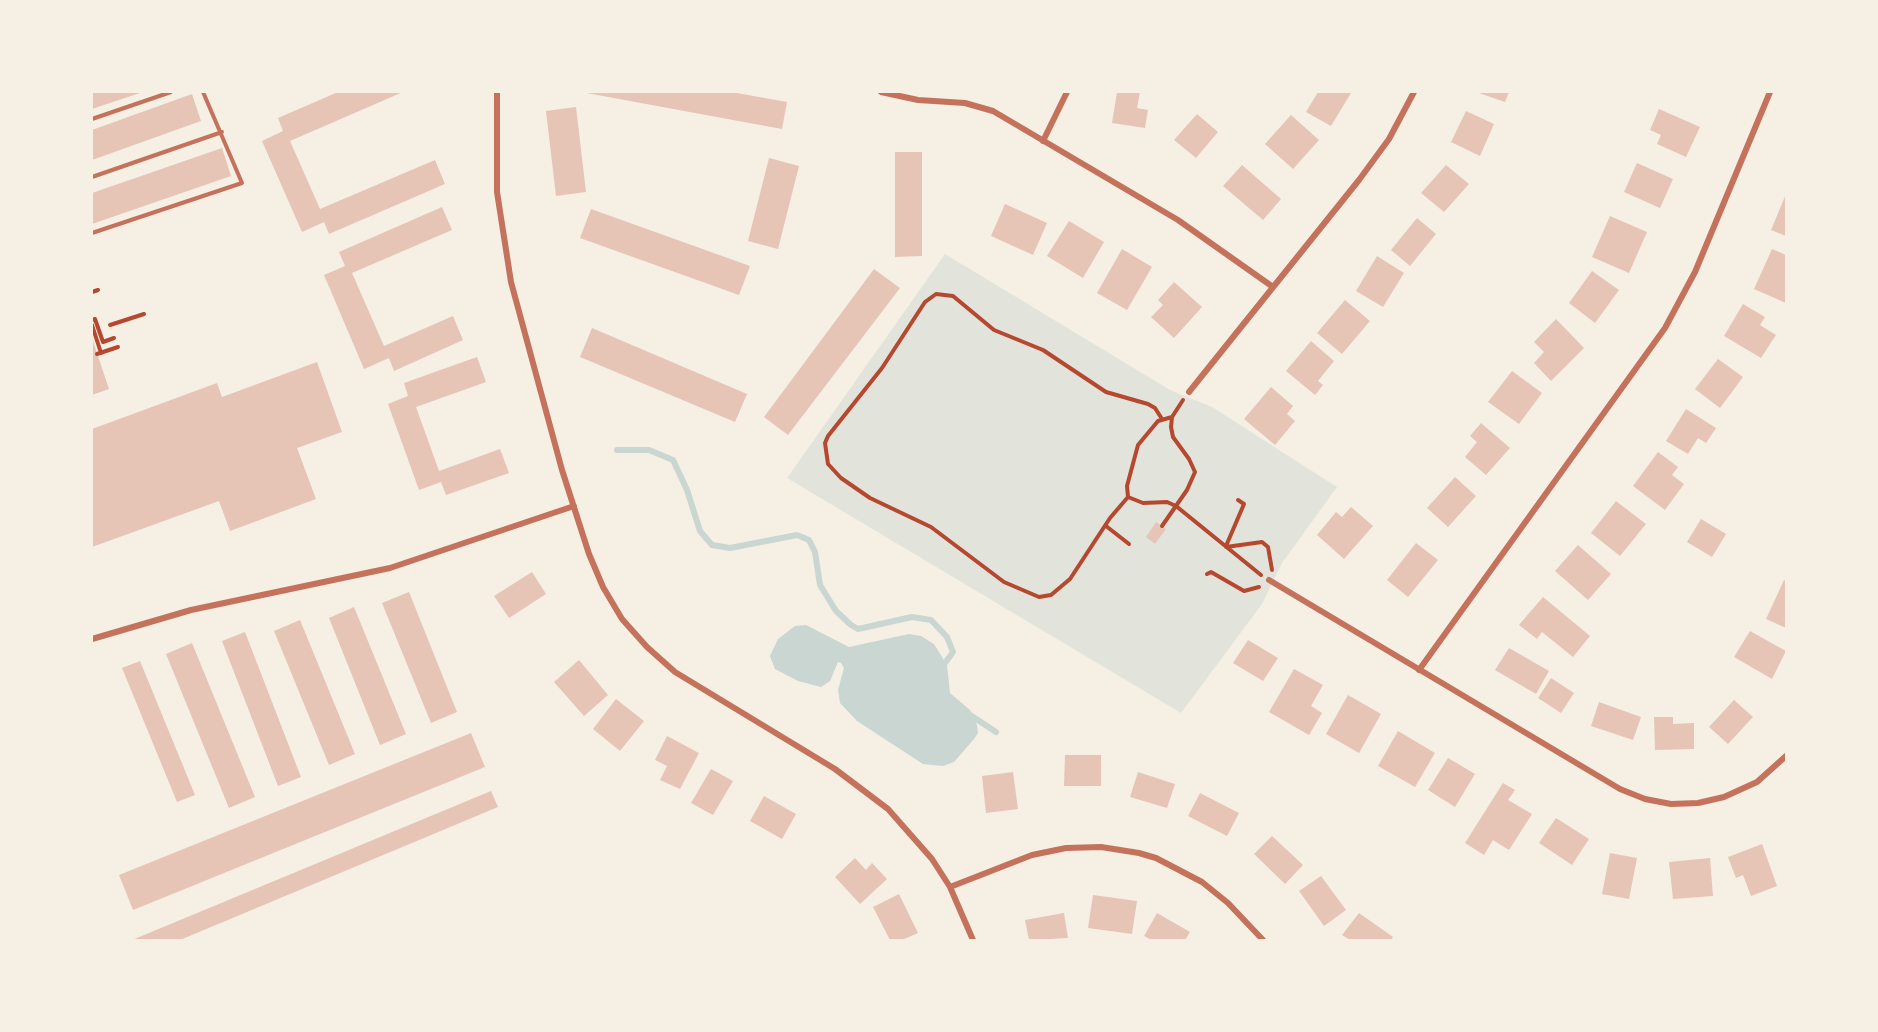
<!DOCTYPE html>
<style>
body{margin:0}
#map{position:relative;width:1878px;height:1032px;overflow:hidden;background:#f6efe4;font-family:Rubik,sans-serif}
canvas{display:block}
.frame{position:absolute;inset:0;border:93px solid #f6efe4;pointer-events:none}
</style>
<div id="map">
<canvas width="1878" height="1032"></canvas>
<div class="frame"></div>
</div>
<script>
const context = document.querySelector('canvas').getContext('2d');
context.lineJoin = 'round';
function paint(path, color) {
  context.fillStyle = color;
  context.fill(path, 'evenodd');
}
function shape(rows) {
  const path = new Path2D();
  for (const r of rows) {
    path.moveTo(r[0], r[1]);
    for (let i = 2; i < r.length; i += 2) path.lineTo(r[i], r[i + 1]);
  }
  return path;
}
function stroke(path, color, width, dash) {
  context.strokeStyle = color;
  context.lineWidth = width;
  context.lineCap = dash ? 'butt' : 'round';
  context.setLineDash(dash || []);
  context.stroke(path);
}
paint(shape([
 [945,254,1170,390,1212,407,1337,487,1282,563,1262,604,1181,713,787,478]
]), '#e2e4dc');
paint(shape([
 [806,625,849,647,909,634,921,636,934,644,947,665,950,693,970,710,977,725,978,733,974,739,954,762,943,766,923,764,857,721,840,703,838,690,844,668,841,663,838,662,830,681,821,687,798,681,775,669,770,656,778,639,795,626]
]), '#c9d6d2');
stroke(shape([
 [617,450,649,450,673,460,687,490,700,531,712,545,730,548,797,535,809,540,815,552,820,585,836,611,851,625,858,629,912,617,931,620,947,637,953,652,942,667],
 [967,713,996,732]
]), '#c9d6d2', 6);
paint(shape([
 [92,92,143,92,92,109],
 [338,92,403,92,290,141,320,209,435,160,445,184,329,234,324,222,302,232,262,141,283,131,278,118],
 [581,92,731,92,787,102,782,129],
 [1117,92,1140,92,1137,108,1148,110,1145,128,1112,123],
 [1318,92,1351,93,1331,126,1306,112],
 [1476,92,1509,92,1505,102],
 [192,94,201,121,92,160,92,130],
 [576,107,586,192,556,196,546,111],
 [1659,109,1700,127,1686,157,1657,144,1661,135,1650,130],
 [1466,111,1494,124,1480,156,1451,142],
 [1197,114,1218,132,1196,158,1174,140],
 [1291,115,1319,140,1293,169,1265,144],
 [222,148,231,176,92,224,92,193],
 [895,152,922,152,922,256,895,257],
 [769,158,799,166,778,249,748,241],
 [1637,163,1673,179,1660,208,1624,192],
 [1242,165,1281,199,1263,220,1223,186],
 [1446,165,1469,184,1444,212,1421,193],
 [1786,194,1786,236,1771,230],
 [1005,204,1047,223,1033,255,991,236],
 [442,207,452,230,352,273,384,346,453,316,463,340,394,371,389,358,364,369,324,275,345,266,339,252],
 [591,209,750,266,739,295,580,238],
 [1610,216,1647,232,1629,273,1592,257],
 [1417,218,1436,234,1410,266,1391,250],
 [1069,221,1104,242,1083,278,1047,256],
 [1122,249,1152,267,1127,310,1097,293],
 [1772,249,1786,255,1786,303,1754,289],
 [1377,256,1404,273,1383,307,1356,291],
 [874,269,900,288,788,435,764,417],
 [1592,271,1619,290,1595,323,1569,303],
 [1174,282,1202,307,1174,338,1151,317,1163,305,1158,300],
 [1345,300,1370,321,1342,354,1317,333],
 [1743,304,1765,317,1760,325,1776,335,1761,358,1724,336],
 [1556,319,1584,348,1551,381,1534,363,1544,352,1534,342],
 [592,328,747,394,735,422,580,357],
 [92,338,109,389,92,395],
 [1311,341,1334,361,1318,381,1323,385,1315,395,1286,371],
 [477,357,486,382,416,407,439,471,500,449,509,473,446,495,441,482,419,490,388,404,408,396,404,383],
 [1718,359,1743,377,1720,408,1695,389],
 [317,362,342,432,297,448,316,499,230,531,219,501,92,547,92,429,217,383,222,397],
 [1512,371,1542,393,1519,424,1488,402],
 [1271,387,1293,406,1287,414,1295,421,1275,445,1244,419],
 [1686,409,1716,428,1706,443,1698,438,1688,454,1666,441],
 [1481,423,1510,448,1486,475,1465,457,1477,442,1470,436],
 [1658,452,1678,467,1672,475,1684,484,1665,510,1633,486],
 [1455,477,1476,496,1448,527,1427,508],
 [1616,501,1646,524,1620,556,1591,533],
 [1351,507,1373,526,1344,559,1317,535,1336,512,1342,517],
 [1701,519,1726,534,1712,557,1687,542],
 [1156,522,1166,529,1155,544,1146,537],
 [1416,543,1438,560,1408,597,1387,580],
 [1578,545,1611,574,1588,600,1555,571],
 [532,572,546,594,509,618,494,596],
 [1784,580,1786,581,1786,628,1766,619],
 [409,592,457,712,431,723,382,603],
 [1543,597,1590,636,1573,657,1542,632,1537,639,1519,625],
 [354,607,406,734,380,745,329,618],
 [300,620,355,754,329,765,274,631],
 [1750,631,1786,651,1772,679,1734,657],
 [245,632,301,777,278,786,222,641],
 [1248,640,1278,658,1263,681,1233,663],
 [192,643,255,797,229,808,166,654],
 [1509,648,1549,671,1536,694,1495,670],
 [579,660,608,695,584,716,554,682],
 [140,661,195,795,177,802,122,668],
 [1294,669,1323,685,1311,706,1322,713,1309,735,1269,712],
 [1551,678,1574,693,1561,713,1538,698],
 [1348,695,1381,714,1359,753,1326,734],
 [616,699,644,721,620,751,593,729],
 [1734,700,1753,717,1728,744,1709,727],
 [1599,702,1641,717,1633,740,1591,726],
 [1654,717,1673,717,1673,724,1694,723,1694,749,1655,750],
 [1398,731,1435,753,1415,787,1378,766],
 [471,733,485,767,133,910,119,875],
 [667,736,699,753,680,789,660,780,667,766,655,760],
 [1065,755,1101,755,1101,786,1064,786],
 [1448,758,1475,774,1455,807,1428,790],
 [711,769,733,781,713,815,691,803],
 [1013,772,1018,809,986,813,982,776],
 [1138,772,1175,784,1167,808,1130,797],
 [1503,783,1515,790,1508,800,1532,814,1509,850,1493,840,1484,855,1465,843],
 [491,791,498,807,180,940,132,940],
 [1200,793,1239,813,1227,836,1188,816],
 [764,796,796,814,782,839,750,821],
 [1556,818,1589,839,1572,865,1539,843],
 [1272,836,1303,865,1285,884,1254,854],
 [1762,844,1777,886,1751,896,1743,875,1736,878,1728,857],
 [1610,853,1637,858,1629,899,1602,894],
 [855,858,866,870,872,863,887,879,860,904,835,877],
 [1710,858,1713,896,1673,899,1669,862],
 [1321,876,1346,910,1324,926,1299,891],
 [899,894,918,933,902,940,890,940,873,907],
 [1093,895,1137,901,1132,934,1088,928],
 [1064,913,1068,938,1029,940,1025,920],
 [1157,913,1190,932,1185,940,1152,940,1144,936],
 [1359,913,1393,937,1391,940,1350,940,1342,935]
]), '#e6c5b7');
stroke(shape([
 [92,292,98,290],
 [92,320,95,319,103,342,114,338],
 [92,325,101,353],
 [110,325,144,314],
 [97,354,118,347],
 [1172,417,1158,421,1138,445,1127,486,1128,497,1143,503,1167,502,1176,506,1261,575],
 [1128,497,1110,518,1070,579,1051,595,1039,597,1004,582,931,527,870,498,841,478,828,464,825,443,828,436,882,368,925,302,936,294,953,296,994,330,1043,350,1106,392,1148,404,1155,408,1162,419],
 [1106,526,1129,544],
 [1162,526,1187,490,1195,472,1189,459,1173,437,1171,427,1172,417,1183,400],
 [1226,546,1244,504,1238,500],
 [1226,547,1262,542,1268,547,1272,570],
 [1207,574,1211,572,1244,591,1259,587]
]), '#b5482f', 4);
stroke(shape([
 [92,119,171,92],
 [92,177,222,132],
 [92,233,242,183,203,92]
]), '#c5725c', 4);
stroke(shape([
 [497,92,497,192,511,282,562,470,589,554,603,587,622,619,647,647,675,672,835,769,888,809,932,859,950,887,973,940],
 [881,92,918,100,965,103,993,111,1178,220,1273,287],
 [1043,141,1067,92],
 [1189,392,1359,180,1389,139,1414,92],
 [1269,580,1620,789,1645,799,1671,804,1698,803,1724,797,1757,782,1786,756],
 [92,639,191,610,390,568,574,506],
 [1419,670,1665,328,1695,272,1770,92],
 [950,887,1032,855,1066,848,1101,847,1139,853,1156,858,1202,882,1228,903,1263,940]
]), '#c5725c', 6);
</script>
